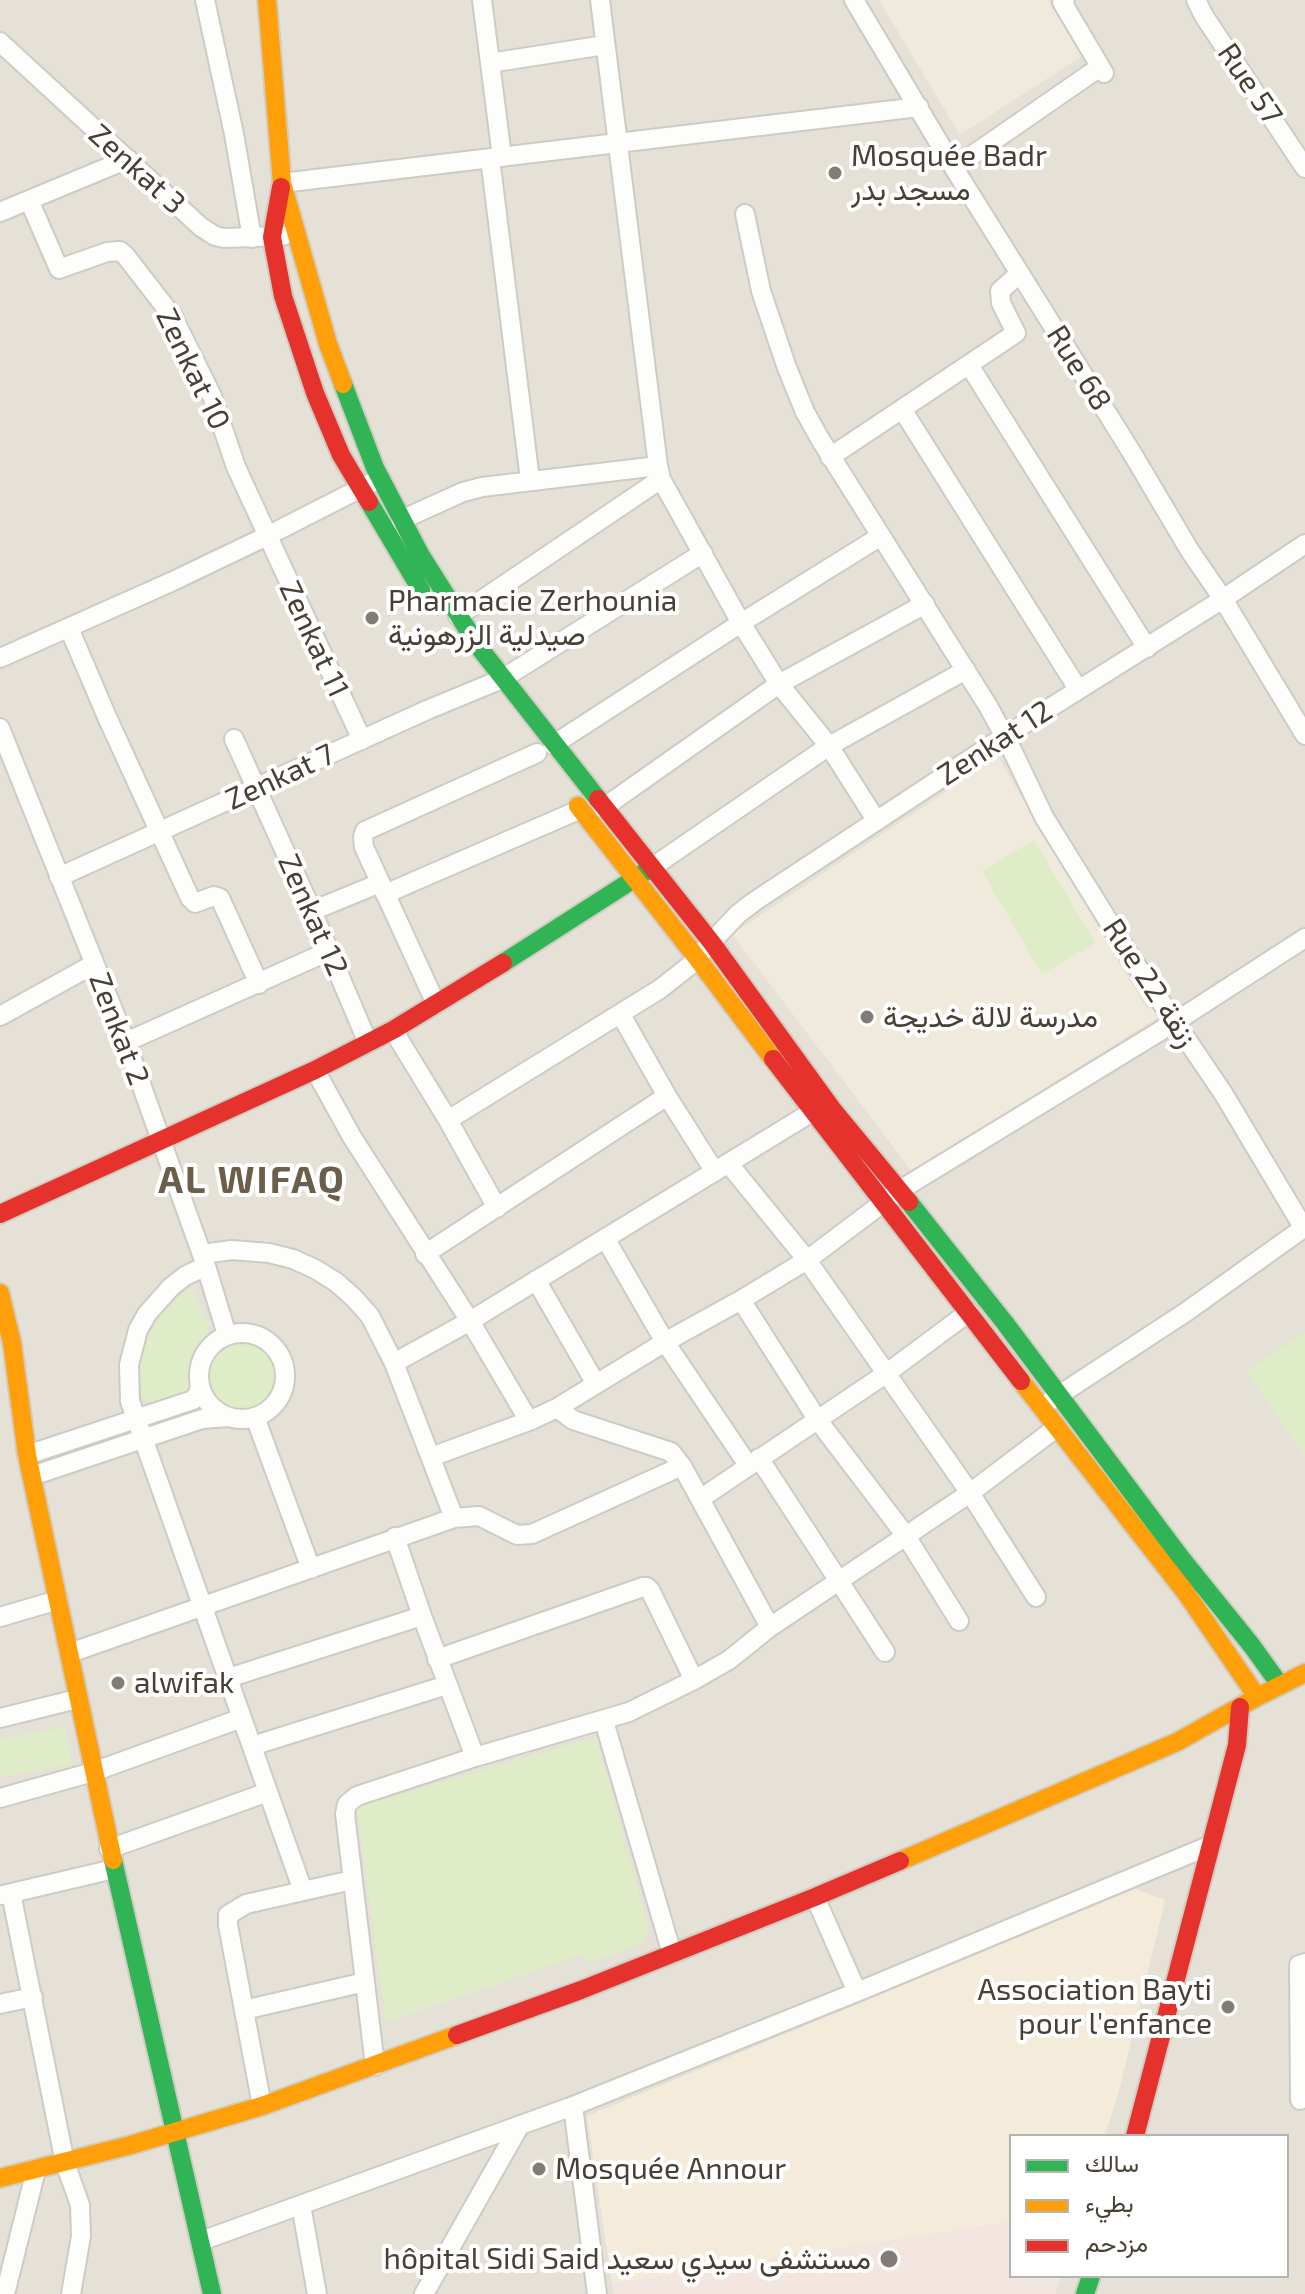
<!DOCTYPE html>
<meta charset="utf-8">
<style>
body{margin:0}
#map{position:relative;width:1305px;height:2294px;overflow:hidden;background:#f0efea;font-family:"Exo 2",Vazirmatn,sans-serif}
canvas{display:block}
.legend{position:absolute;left:1009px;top:2134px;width:280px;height:144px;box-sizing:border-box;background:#fff;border:2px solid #b5b3ae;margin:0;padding:10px 14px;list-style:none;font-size:24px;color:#474034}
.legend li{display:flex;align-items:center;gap:16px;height:40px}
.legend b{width:40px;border:2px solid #b5b3ae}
</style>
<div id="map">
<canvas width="1305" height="2294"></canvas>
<ul class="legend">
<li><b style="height:10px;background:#30b455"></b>سالك</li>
<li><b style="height:10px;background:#ff9f0a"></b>بطيء</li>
<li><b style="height:10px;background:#e5322d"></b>مزدحم</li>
</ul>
</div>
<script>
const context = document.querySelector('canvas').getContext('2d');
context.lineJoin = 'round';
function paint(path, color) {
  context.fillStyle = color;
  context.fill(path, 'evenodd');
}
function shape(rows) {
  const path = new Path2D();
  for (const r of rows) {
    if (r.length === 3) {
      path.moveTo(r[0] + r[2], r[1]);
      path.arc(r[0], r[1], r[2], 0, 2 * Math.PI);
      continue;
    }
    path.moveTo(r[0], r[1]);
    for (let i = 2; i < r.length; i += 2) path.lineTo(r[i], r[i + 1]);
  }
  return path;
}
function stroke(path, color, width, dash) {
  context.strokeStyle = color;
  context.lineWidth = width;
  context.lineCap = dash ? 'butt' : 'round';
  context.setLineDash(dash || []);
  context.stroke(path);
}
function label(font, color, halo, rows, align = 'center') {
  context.font = font + ' "Exo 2",Vazirmatn,sans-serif';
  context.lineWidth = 8;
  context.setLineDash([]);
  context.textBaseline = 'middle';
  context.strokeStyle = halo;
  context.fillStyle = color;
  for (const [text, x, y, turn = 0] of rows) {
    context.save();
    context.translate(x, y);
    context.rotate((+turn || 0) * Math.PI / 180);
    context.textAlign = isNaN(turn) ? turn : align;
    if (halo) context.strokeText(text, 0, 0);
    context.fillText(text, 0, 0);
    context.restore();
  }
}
paint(shape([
 [0,0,1305,0,1305,2294,0,2294],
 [1011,2136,1287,2136,1287,2276,1011,2276]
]), '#e5e1d6');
paint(shape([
 [1135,1889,1165,1900,1120,2088,1105,2136,1011,2136,1011,2222,612,2284,587,2116]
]), '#f4ebdb');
paint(shape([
 [879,0,1048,0,1082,56,960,135],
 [998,757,1147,1009,1153,1007,1160,1016,912,1172,732,934]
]), '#efeadb');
paint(shape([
 [1011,2222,1011,2276,1061,2276,1055,2294,613,2294,612,2284]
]), '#f3e5e0');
paint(shape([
 [1034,840,1095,943,1042,974,982,871],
 [192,1288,209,1326,209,1333,192,1357,188,1390,186,1392,151,1403,146,1402,141,1395,138,1380,142,1352,155,1323,165,1310,188,1289],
 [1305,1332,1305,1456,1246,1371],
 [243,1376,36],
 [65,1727,72,1764,0,1777,0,1739],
 [596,1737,649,1931,642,1943,588,1963,584,1954,386,2022,357,1807]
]), '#deedc7');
const street = shape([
 [205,0,234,134,252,238],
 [482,0,502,157],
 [600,0,658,466,661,479,741,623,779,684,829,746,876,820],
 [854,0,954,168,1132,453,1190,551,1223,599,1305,735],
 [1065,0,1062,2,1104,73],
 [1196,0,1204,16,1305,168],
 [0,42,201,227,215,236,224,238,283,236],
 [490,63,605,45],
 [490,158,530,480],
 [954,168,1100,67],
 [282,183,919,107],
 [29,200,59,269,107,252,120,251,125,255,173,317,212,396,236,467,362,740],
 [0,212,128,159],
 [745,214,761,291,787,368,805,412,820,439,988,706,1012,750,1044,817,1130,956,1223,1093,1303,1227],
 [969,365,1147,648],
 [902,409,1078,689],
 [830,457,1016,333,1001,303,1000,291,1020,273],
 [401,520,463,492,482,487,658,466],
 [458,616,661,479],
 [69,628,107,717,190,898,195,903,214,896,220,898,259,984],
 [0,658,171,582,267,536,371,483],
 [0,728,126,1042,206,1266,227,1335],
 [234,739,312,911,368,1043],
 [553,745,741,623,881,536],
 [603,808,779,684,925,604],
 [651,868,829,746,966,670],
 [59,877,427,710,502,679,703,553],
 [385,894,581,809],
 [312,911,380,883],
 [436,1004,364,847,363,837,365,831,537,753],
 [621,1015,667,1096,715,1172],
 [0,1016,94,964],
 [393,1030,448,1120,497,1208],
 [126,1042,329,951],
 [315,1070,352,1137,470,1321,529,1421],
 [448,1120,660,989,688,967,738,914,755,901,1005,736,1223,599,1305,544],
 [729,1164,807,1260,970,1493,1036,1597],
 [605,1238,665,1342,748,1465],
 [202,1254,232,1250,269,1253,293,1259,315,1269,336,1282,354,1298,370,1316,394,1363,454,1518],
 [425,1254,667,1096],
 [206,1266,185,1276,171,1287,147,1314,138,1330,129,1365,130,1401,303,1891],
 [536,1280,596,1384],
 [741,1300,817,1419,906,1536,959,1621],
 [242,1376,43],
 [394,1363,470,1321,812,1112],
 [1050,1401,1186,1312,1305,1227],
 [557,1408,573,1420,671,1452,682,1466,770,1627],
 [255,1417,311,1569],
 [27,1455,193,1400,198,1394,200,1385],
 [431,1457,529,1421,557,1408,665,1342,741,1300,807,1260,900,1190,1175,1022,1305,938],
 [759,1458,885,1652],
 [32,1476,202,1419,228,1417],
 [700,1499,887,1373,969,1312],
 [395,1537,422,1616,475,1757],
 [0,1617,58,1600],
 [70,1653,454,1518,479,1516,517,1535,532,1534,682,1466],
 [437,1659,643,1587,647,1587,650,1590,694,1680],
 [228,1678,422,1616],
 [0,1718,77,1699],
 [604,1721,672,1954],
 [252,1746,447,1685],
 [0,1798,93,1772,242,1718],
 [109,1849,268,1792],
 [11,1893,65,2163,80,2205,81,2236,71,2294],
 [3,1895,114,1869],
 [815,1897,857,1992],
 [0,2004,33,1997],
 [244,2010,365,1982],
 [375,2066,345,1814,347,1804,357,1796,475,1757,629,1712,694,1680,729,1660,770,1627,970,1493,1056,1428],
 [1300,2100,1299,1965,1305,1963],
 [262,2106,228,1925,228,1915,246,1904,352,1880],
 [573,2106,597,2294],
 [301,2205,317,2294],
 [201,2241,573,2106,857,1992,1211,1845],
 [5,2294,36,2170],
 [424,2294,520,2125]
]);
const fast = shape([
 [343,384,375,468,420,554,478,646,598,799],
 [369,502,421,590],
 [503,963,648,870],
 [909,1202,1005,1323,1181,1558,1252,1646,1280,1685],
 [113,1860,212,2294],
 [1085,2294,1091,2276]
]);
const slow = shape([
 [267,0,282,183,328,344,343,384],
 [578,806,697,958,773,1059],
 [0,1293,12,1343,27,1455,113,1860],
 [1021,1381,1186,1593,1257,1697],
 [900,1861,1177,1742,1257,1697,1305,1673],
 [0,2178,131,2145,262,2106,457,2035]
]);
const jam = shape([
 [281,187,272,237,283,296,315,393,341,455,369,502],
 [598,799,712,943,833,1110,909,1202],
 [773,1059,1021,1381],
 [0,1214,315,1070,393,1030,503,963],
 [457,2035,581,1990,815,1897,900,1861],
 [1135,2136,1237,1745,1240,1707]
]);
stroke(street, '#cdcbc5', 22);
stroke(fast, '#d0ccc0', 22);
stroke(slow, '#d0ccc0', 22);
stroke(jam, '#d0ccc0', 22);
stroke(street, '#fdfdfc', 18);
stroke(fast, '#30b455', 18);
stroke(slow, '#ff9f0a', 18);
stroke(jam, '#e5322d', 18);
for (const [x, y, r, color] of [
 [835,173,8,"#827d74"],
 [372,618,8,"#827d74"],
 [867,1017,8,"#827d74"],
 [118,1683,8,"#827d74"],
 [1228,2007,8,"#827d74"],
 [539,2169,8,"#827d74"],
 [889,2259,10,"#827d74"]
]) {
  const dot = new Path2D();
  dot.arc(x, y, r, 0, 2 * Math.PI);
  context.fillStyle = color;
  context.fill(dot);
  stroke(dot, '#fff', 3);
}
label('30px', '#474034', '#fff', [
 ["Rue 57",1250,84,56],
 ["Zenkat 3",137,169,42],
 ["Rue 68",1079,368,58],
 ["Zenkat 10",193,369,64],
 ["Zenkat 11",314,639,65],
 ["Zenkat 12",995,743,-33],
 ["Zenkat 7",280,777,-25],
 ["Zenkat 12",313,915,66],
 ["Rue 22 زنقة",1150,983,57],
 ["Zenkat 2",119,1029,69]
]);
label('30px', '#474034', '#fff', [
 ["Mosquée Badr",851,156],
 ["مسجد بدر",851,190],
 ["Pharmacie Zerhounia",388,601],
 ["صيدلية الزرهونية",388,635],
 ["مدرسة لالة خديجة",883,1017],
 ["alwifak",134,1683],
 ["Association Bayti",1212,1990,"right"],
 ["pour l'enfance",1212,2024,"right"],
 ["Mosquée Annour",555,2169],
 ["hôpital Sidi Said مستشفى سيدي سعيد",871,2259,"right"]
], 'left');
context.letterSpacing = '2px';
label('bold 38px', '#6b5e4b', '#fff', [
 ["AL WIFAQ",252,1180]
]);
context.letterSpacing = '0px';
</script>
